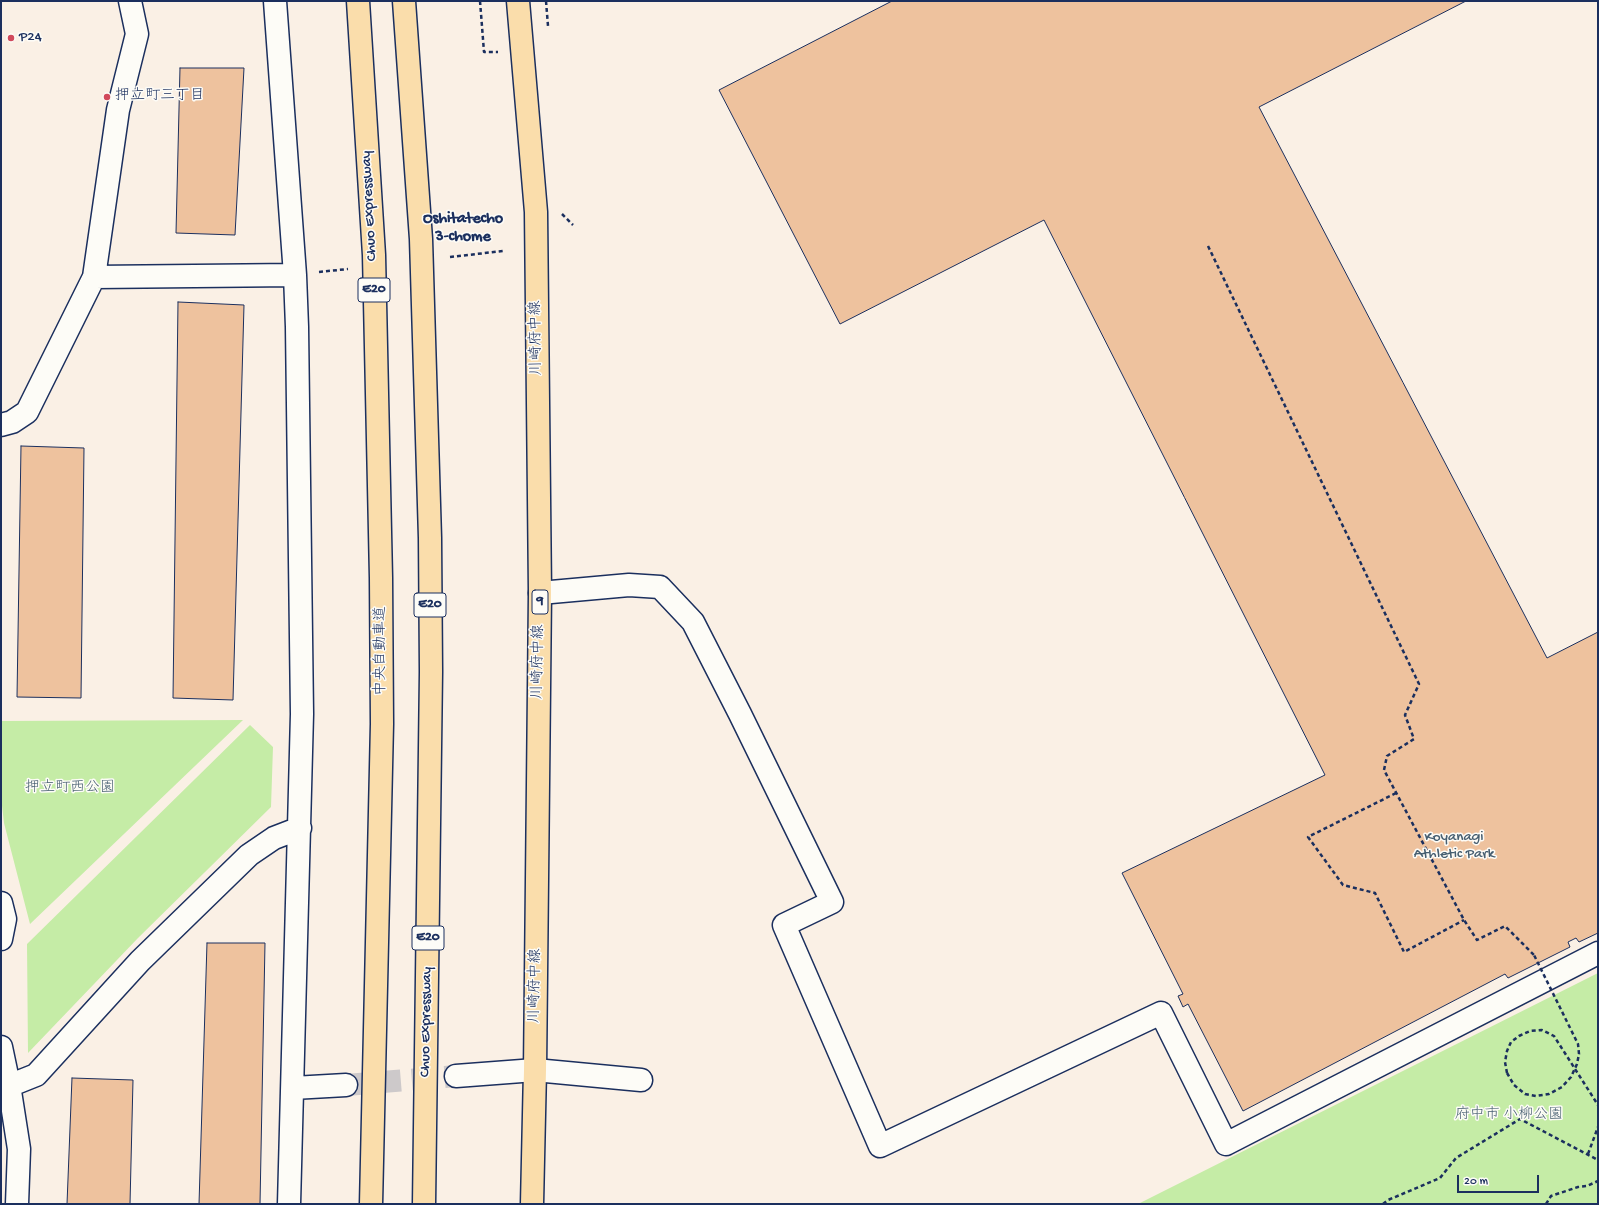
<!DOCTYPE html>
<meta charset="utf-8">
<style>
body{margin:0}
#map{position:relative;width:1599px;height:1205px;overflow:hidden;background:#faf0e5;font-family:"Gochi Hand",sans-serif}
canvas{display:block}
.frame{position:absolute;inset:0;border:2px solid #1b2f5e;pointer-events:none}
.scale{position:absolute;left:1457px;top:1175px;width:82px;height:18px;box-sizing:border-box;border:2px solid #1b2f5e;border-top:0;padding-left:5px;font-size:12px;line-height:14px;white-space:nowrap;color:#1b2f5e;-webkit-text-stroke:3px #fdfcf7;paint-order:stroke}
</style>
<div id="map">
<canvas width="1599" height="1205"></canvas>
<div class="frame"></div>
<div class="scale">20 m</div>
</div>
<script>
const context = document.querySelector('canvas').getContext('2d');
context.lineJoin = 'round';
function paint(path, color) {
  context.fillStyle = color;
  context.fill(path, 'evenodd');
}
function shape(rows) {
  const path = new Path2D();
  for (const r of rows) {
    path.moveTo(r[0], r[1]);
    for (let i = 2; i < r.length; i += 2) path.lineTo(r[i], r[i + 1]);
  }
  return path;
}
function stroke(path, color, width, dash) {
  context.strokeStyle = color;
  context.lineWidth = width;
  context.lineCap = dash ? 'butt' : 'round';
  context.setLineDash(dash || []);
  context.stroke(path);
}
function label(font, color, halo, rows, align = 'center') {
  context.font = font + ' "Gochi Hand","Klee One",sans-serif';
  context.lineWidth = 3;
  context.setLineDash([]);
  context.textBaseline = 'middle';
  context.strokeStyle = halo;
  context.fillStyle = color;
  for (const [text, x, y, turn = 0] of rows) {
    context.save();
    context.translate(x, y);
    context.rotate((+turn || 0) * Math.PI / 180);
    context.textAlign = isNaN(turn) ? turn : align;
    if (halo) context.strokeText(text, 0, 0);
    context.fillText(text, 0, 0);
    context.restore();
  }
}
paint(shape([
 [243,720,30,924,4,823,1,797,1,721],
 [250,725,273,747,271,807,138,938,28,1053,27,944],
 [1598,973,1598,1204,1138,1204]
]), '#c5eca6');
const building = shape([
 [892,1,1466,1,1259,107,1547,658,1598,632,1598,933,1579,942,1576,938,1568,942,1570,947,1508,978,1505,974,1243,1111,1188,1004,1183,1007,1178,996,1183,994,1122,873,1325,775,1044,220,840,324,719,90,892,1],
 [180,68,244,68,235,235,176,233,180,68],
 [178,302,244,305,233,700,173,698,178,302],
 [21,446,84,448,81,698,17,697,21,446],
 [207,943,265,943,260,1204,199,1204,207,943],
 [72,1078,133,1080,130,1204,67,1204,72,1078]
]);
paint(building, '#eec29e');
stroke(building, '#1b2f5e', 1);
stroke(shape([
 [346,1085,456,1076]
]), '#cdc9ca', 22, [22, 11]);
const minor = shape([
 [275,1,295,275,297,327,302,714,289,1204],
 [94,277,295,275],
 [1,425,12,422,27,412,94,277,118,110,137,34,130,1],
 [540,593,629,585,660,587,693,622,740,714,832,902,784,925,880,1146,1161,1013,1226,1144,1598,953],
 [1,903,5,919,1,939],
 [1,1047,9,1085,19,1149,17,1204],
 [456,1076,535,1070,641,1080],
 [293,1088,346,1085],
 [1,1089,36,1075,140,961,249,855,274,838,300,828]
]);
const major = shape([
 [518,1,536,212,540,593,535,1070,532,1204]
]);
const highway = shape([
 [358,1,374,255,381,578,382,724,371,1204],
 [404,1,421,239,430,538,431,672,424,1204]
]);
stroke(minor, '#1b2f5e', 25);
stroke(major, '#1b2f5e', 25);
stroke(highway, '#1b2f5e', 25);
stroke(shape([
 [480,1,484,52,498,52],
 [546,1,548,26],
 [562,214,573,225],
 [1208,246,1419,684,1405,715,1414,739,1387,756,1384,770,1464,920,1477,940,1505,926,1534,955],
 [450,257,503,251],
 [319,272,348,269],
 [1396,793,1308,837,1343,885,1375,893,1404,952,1464,920],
 [1507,1073,1505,1062,1507,1051,1511,1042,1519,1036,1530,1031,1542,1030,1554,1036,1598,1105],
 [1588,1154,1598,1127],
 [1383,1204,1388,1200,1440,1178,1456,1158,1520,1119,1598,1160],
 [1546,1204,1551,1196,1578,1187,1587,1186,1598,1181]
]), '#1b2f5e', 2.5, [4, 3]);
stroke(minor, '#fdfcf7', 22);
stroke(major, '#faddab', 22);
stroke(highway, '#faddab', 22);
stroke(shape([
 [1507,1073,1514,1085,1525,1094,1536,1096,1549,1094,1562,1087,1571,1077,1577,1064,1579,1054,1578,1044,1534,955]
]), '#1b2f5e', 2.5, [4, 3]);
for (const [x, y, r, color] of [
 [11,38,4,"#d1495b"],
 [107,97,4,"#d1495b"]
]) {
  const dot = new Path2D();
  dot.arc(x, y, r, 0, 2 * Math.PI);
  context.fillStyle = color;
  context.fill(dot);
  stroke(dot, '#fdfcf7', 1.5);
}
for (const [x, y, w] of [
 [374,290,32],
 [540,602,16],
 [430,605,32],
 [428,938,32]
]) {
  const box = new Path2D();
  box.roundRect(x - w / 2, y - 12, w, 24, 3);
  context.fillStyle = '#fdfcf7';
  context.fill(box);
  stroke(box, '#1b2f5e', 1);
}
label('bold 14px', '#1b2f5e', null, [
 ["E20",374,290],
 ["9",540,602],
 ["E20",430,605],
 ["E20",428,938]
]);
label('15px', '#1b2f5e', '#fdfcf7', [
 ["P24",19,38],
 ["押立町三丁目",115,97]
], 'left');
label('15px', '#1b2f5e', '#fdfcf7', [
 ["Chuo Expressway",370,206,-93],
 ["川崎府中線",537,338,-91],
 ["中央自動車道",382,651,-90],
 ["川崎府中線",539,662,-89],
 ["川崎府中線",536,986,-89],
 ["Chuo Expressway",427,1022,-89]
]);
label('15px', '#465e70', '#fdfcf7', [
 ["押立町西公園",70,789],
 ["Koyanagi",1454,838],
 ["Athletic Park",1454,855],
 ["府中市 小柳公園",1509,1116]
]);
label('bold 16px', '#1b2f5e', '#fdfcf7', [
 ["Oshitatecho",463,220],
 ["3-chome",463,238]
]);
</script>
